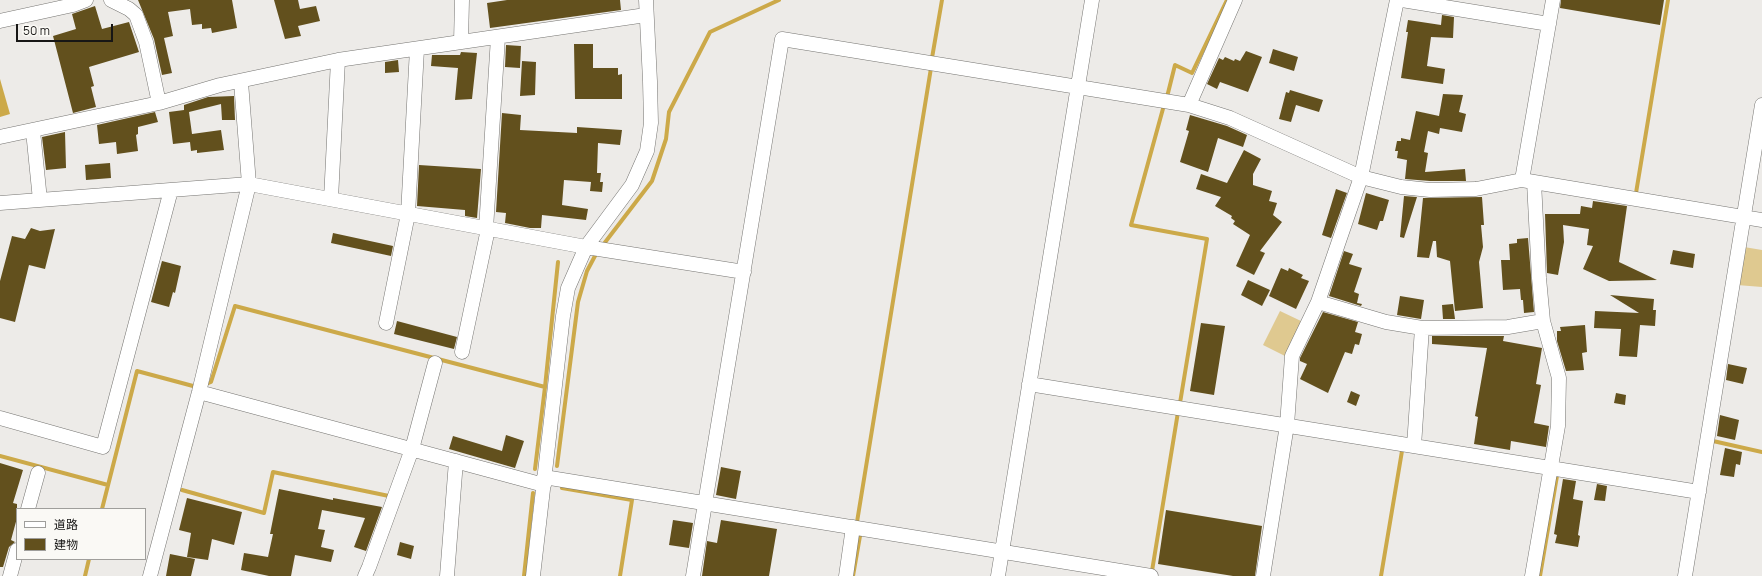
<!DOCTYPE html>
<meta charset="utf-8">
<style>
body{margin:0}
#map{position:relative;width:1762px;height:576px;overflow:hidden;background:#edebe8;font-family:Manrope,"Noto Sans JP",sans-serif}
canvas{display:block}
.legend{position:absolute;left:16px;top:508px;width:130px;height:52px;box-sizing:border-box;background:#faf9f5;border:1px solid #9f9e9b;margin:0;padding:5px 7px;list-style:none;font-size:12px;color:#171615}
.legend li{display:flex;align-items:center;gap:8px;height:20px}
.legend b{width:20px;border:1px solid #9f9e9b}
.scale{position:absolute;left:16px;top:24px;width:97px;height:18px;box-sizing:border-box;border:2px solid #171615;border-top:0;padding-left:5px;font-size:12px;line-height:14px;white-space:nowrap;color:#171615;-webkit-text-stroke:3px #faf9f5;paint-order:stroke}
</style>
<div id="map">
<canvas width="1762" height="576"></canvas>
<ul class="legend">
<li><b style="height:5px;background:#fff"></b>道路</li>
<li><b style="height:11px;background:#62501d"></b>建物</li>
</ul>
<div class="scale">50 m</div>
</div>
<script>
const context = document.querySelector('canvas').getContext('2d');
context.lineJoin = 'round';
function paint(path, color) {
  context.fillStyle = color;
  context.fill(path, 'evenodd');
}
function shape(rows) {
  const path = new Path2D();
  for (const r of rows) {
    path.moveTo(r[0], r[1]);
    for (let i = 2; i < r.length; i += 2) path.lineTo(r[i], r[i + 1]);
  }
  return path;
}
function stroke(path, color, width, dash) {
  context.strokeStyle = color;
  context.lineWidth = width;
  context.lineCap = dash ? 'butt' : 'round';
  context.setLineDash(dash || []);
  context.stroke(path);
}
paint(shape([
 [1744,247,1762,250,1762,287,1737,285],
 [1280,311,1301,321,1285,356,1263,345]
]), '#dfc990');
paint(shape([
 [0,79,10,114,0,117]
]), '#cca949');
stroke(shape([
 [932,58,942,0],
 [1167,97,1175,65,1192,73,1227,0],
 [1164,105,1131,225,1207,239,1180,403],
 [1636,193,1668,0],
 [603,245,652,181,666,139,669,112,710,32,779,0],
 [206,384,211,382,235,306,545,387,535,469],
 [545,387,558,262],
 [1713,441,1762,452],
 [0,456,108,485],
 [557,466,578,302,587,271,596,254],
 [562,488,632,500,620,576],
 [182,490,264,513,273,472,389,496,390,494],
 [102,509,137,371,193,386],
 [857,522,931,68],
 [1152,571,1178,412],
 [85,576,89,559],
 [524,576,533,493],
 [853,576,860,536],
 [1381,576,1402,451],
 [1540,576,1557,476]
]), '#cca949', 4);
paint(shape([
 [138,0,232,0,237,28,212,33,211,28,202,29,202,24,192,25,190,9,168,12,173,36,164,38,172,73,162,75,154,39],
 [274,0,298,0,300,9,316,6,320,21,298,26,301,36,285,39],
 [507,0,620,0,621,10,490,28,487,3],
 [1561,0,1664,0,1660,25,1560,8],
 [95,6,102,29,129,22,139,52,89,67,94,86,91,87,96,107,73,113,53,36,76,29,72,14],
 [1442,15,1454,17,1453,38,1431,37,1427,66,1445,69,1443,84,1401,78,1408,32,1406,32,1408,20,1441,25],
 [574,44,593,44,593,68,618,68,618,75,622,74,622,99,575,99],
 [506,45,521,46,520,68,505,67],
 [1273,49,1298,57,1294,71,1269,63],
 [1246,51,1262,57,1248,92,1220,82,1217,89,1207,84,1219,58,1223,60,1225,57,1234,61,1235,59,1240,61],
 [461,52,477,53,472,99,455,100,458,68,431,66,432,55,460,55],
 [398,60,399,72,385,73,385,62],
 [522,61,536,62,535,95,520,96],
 [1290,90,1323,100,1319,112,1296,105,1291,122,1279,119,1286,92,1289,93],
 [1443,94,1463,95,1459,112,1466,114,1462,132,1440,128,1439,134,1428,131,1424,152,1428,153,1425,172,1465,169,1466,181,1430,181,1405,179,1407,160,1397,158,1398,151,1395,151,1397,141,1401,141,1401,138,1410,140,1416,111,1439,116],
 [234,96,235,120,222,120,221,104,189,112,192,134,221,130,224,150,197,153,197,150,191,151,190,142,173,144,169,112,184,110,184,105,208,97],
 [155,112,158,122,138,127,138,134,136,135,138,151,117,154,116,142,99,144,97,125],
 [502,113,521,115,520,130,577,133,577,127,622,130,620,145,598,143,597,173,601,173,600,182,603,182,602,192,590,191,591,182,564,180,562,205,588,209,586,220,542,215,541,228,530,228,505,223,506,213,496,212],
 [1190,115,1227,126,1247,135,1243,147,1218,138,1208,172,1180,162,1189,131,1186,130],
 [65,132,66,168,46,170,42,137],
 [1244,150,1261,159,1253,174,1253,185,1272,191,1269,201,1277,203,1273,215,1282,222,1260,251,1265,253,1254,275,1236,266,1250,235,1233,224,1235,221,1231,218,1232,216,1215,206,1221,197,1196,189,1201,174,1227,183],
 [110,163,111,178,86,180,85,165],
 [419,165,481,169,477,218,465,216,465,210,417,206],
 [1336,189,1347,193,1331,238,1322,235],
 [1366,193,1389,200,1383,221,1380,221,1377,230,1358,224],
 [1404,196,1417,197,1404,238,1400,237],
 [1482,197,1484,225,1481,225,1483,247,1479,262,1483,308,1455,311,1450,261,1437,257,1436,241,1433,241,1429,258,1417,257,1423,198],
 [1593,201,1627,206,1619,262,1657,280,1609,281,1583,269,1593,246,1587,245,1589,229,1563,225,1564,242,1558,275,1547,273,1545,214,1580,214,1581,206,1592,208],
 [31,228,40,231,55,229,45,269,29,265,15,322,0,318,0,281,12,236,25,239],
 [333,233,393,246,391,256,331,243],
 [1528,238,1534,312,1524,313,1523,300,1521,300,1520,289,1503,290,1501,260,1510,260,1509,244,1517,243,1517,239],
 [1673,250,1695,254,1693,268,1670,264],
 [1344,251,1353,254,1349,264,1362,268,1354,292,1359,294,1357,303,1362,304,1361,306,1329,296],
 [162,261,181,266,175,293,173,292,169,307,151,302],
 [1281,268,1288,271,1289,268,1303,275,1301,278,1309,281,1296,309,1269,296],
 [1248,280,1270,290,1262,306,1241,295],
 [1610,295,1654,299,1653,310,1656,310,1655,326,1640,325,1637,357,1619,356,1621,329,1594,328,1595,311,1639,313],
 [1400,296,1424,300,1421,319,1397,315],
 [1453,304,1455,319,1443,319,1442,305],
 [1323,312,1358,322,1355,332,1362,334,1359,345,1355,344,1352,354,1345,352,1328,393,1300,379,1307,364,1300,361,1300,358],
 [397,321,457,337,454,349,394,334],
 [1201,323,1225,326,1214,395,1190,391],
 [1585,325,1587,352,1582,353,1584,370,1566,371,1557,341,1557,331,1561,331,1560,327],
 [1432,336,1504,336,1503,341,1542,348,1536,384,1541,385,1534,423,1549,426,1546,447,1511,441,1510,450,1474,444,1478,417,1475,416,1487,348,1432,344],
 [1728,364,1747,368,1743,384,1726,380],
 [1351,391,1360,395,1356,406,1347,402],
 [1616,393,1626,395,1625,405,1614,403],
 [1720,415,1739,420,1735,440,1717,436],
 [506,435,524,441,515,468,449,449,453,436,502,451],
 [1725,448,1742,452,1740,465,1736,464,1734,477,1720,475],
 [0,463,23,470,13,503,17,504,17,518,11,540,15,542,9,547,3,567,0,567],
 [721,467,741,471,736,499,716,495],
 [1563,479,1576,481,1573,499,1583,501,1578,535,1580,536,1578,547,1555,543,1557,535,1554,534],
 [1597,484,1607,486,1605,501,1594,500],
 [279,489,333,500,333,498,382,507,366,551,354,547,365,518,322,510,318,529,325,530,321,547,334,550,331,562,295,555,291,576,269,576,241,570,244,553,268,557,273,534,270,534],
 [187,498,242,512,234,545,212,539,208,560,187,557,191,533,179,530],
 [1166,510,1262,526,1255,576,1233,576,1158,564],
 [673,520,693,523,689,548,669,545],
 [721,520,777,529,769,576,702,576,707,541,717,543],
 [400,542,414,546,411,559,397,555],
 [170,554,195,559,191,576,166,576]
]), '#62501d');
const minor = shape([
 [111,0,129,9,136,15,146,42,159,103],
 [1402,0,1549,24],
 [0,21,73,5,86,0],
 [461,42,462,0],
 [1189,105,1235,0],
 [33,131,40,200],
 [0,137,159,103,220,85,338,60,646,15],
 [1522,180,1553,0],
 [331,199,338,60],
 [0,203,249,184,586,247,744,272],
 [486,229,498,37],
 [1318,302,1386,322,1422,328,1508,327,1543,321],
 [386,323,408,214,417,49],
 [462,352,488,229],
 [1029,384,1699,492],
 [199,392,544,485],
 [0,418,103,447,171,190],
 [1414,446,1422,328],
 [544,477,1151,576],
 [28,509,38,473],
 [10,576,17,550],
 [150,576,199,392,249,184,241,82],
 [365,576,369,567,412,449,435,363],
 [447,576,456,461],
 [533,576,563,316,568,288,586,247,632,185,647,151,651,123,650,81,646,0],
 [693,576,782,39,1189,105,1230,118,1361,177,1401,187,1430,190,1476,189,1522,180,1762,220],
 [846,576,853,527],
 [998,576,1092,0],
 [1263,576,1287,425,1292,356,1318,302,1361,177,1397,0],
 [1532,576,1558,426,1559,378,1543,321,1539,278,1534,182],
 [1685,576,1762,105]
]);
stroke(minor, '#767572', 15);
stroke(minor, '#fff', 14);
</script>
